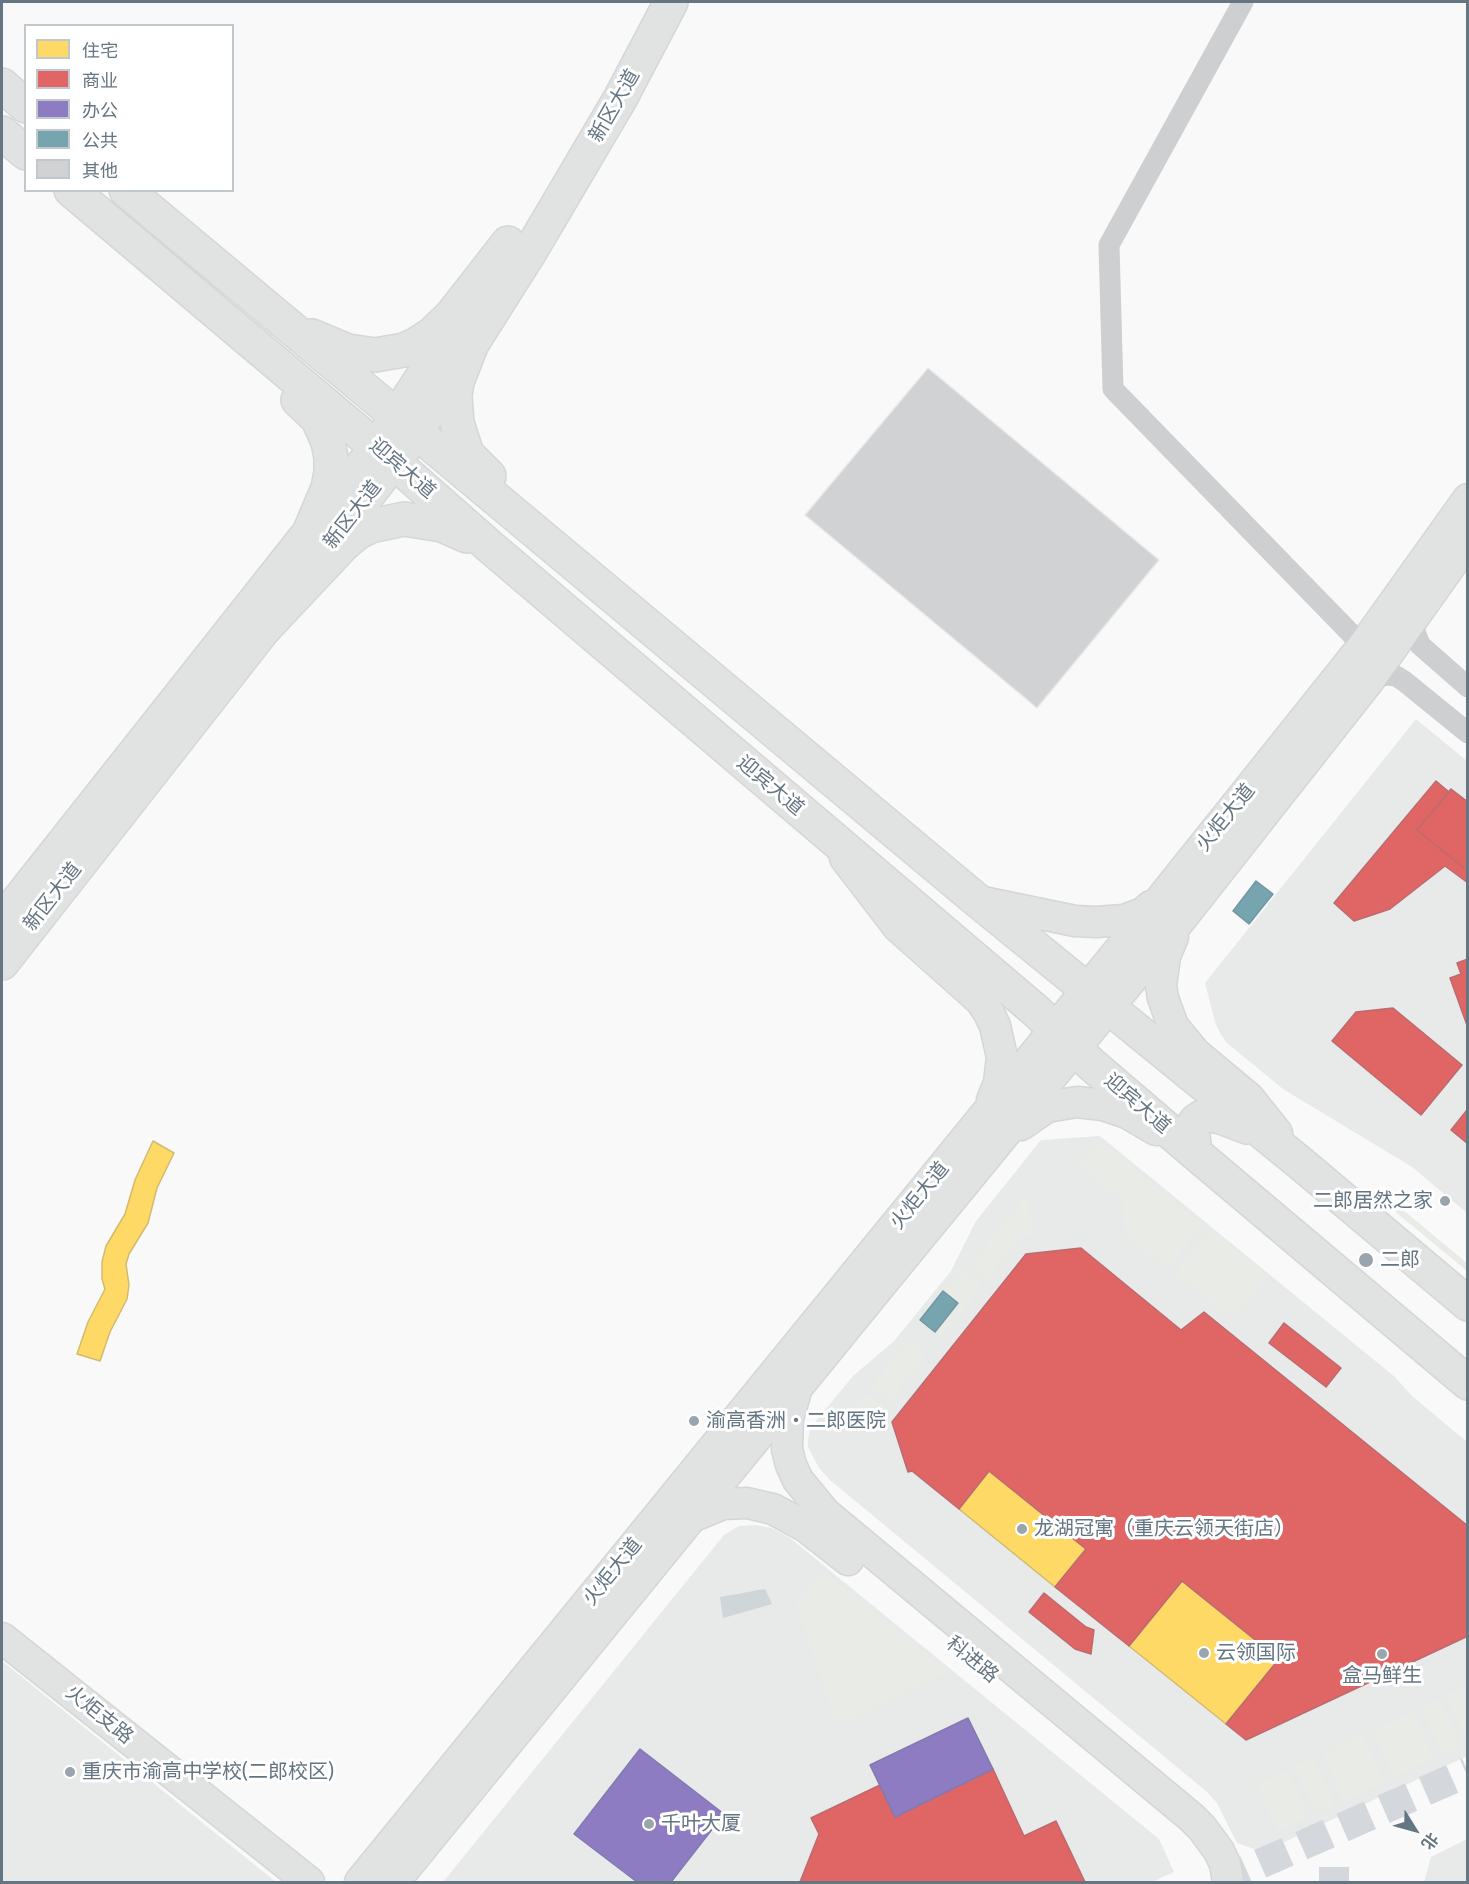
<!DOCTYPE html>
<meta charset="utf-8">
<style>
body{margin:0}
#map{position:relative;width:1469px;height:1884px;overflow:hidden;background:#f9f9f9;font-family:"Fira Sans Condensed","Noto Sans SC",sans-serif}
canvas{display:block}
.frame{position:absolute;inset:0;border:3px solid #657683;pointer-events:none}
.legend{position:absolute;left:24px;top:24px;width:210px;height:168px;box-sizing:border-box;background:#fff;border:2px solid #c1c8cd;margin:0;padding:8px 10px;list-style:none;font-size:18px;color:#657683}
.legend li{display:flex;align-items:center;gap:12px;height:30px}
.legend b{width:30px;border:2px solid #c1c8cd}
.north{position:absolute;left:1385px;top:1800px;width:60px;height:60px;-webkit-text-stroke:4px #fff;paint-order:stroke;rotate:127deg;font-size:16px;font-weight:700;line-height:24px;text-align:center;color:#657683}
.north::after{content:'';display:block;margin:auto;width:21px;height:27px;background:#657683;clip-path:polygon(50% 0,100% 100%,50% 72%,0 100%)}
</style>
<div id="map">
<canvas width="1469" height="1884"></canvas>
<div class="frame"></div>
<ul class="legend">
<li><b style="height:16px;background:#ffd966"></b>住宅</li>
<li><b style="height:16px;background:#e06666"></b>商业</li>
<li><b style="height:16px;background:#8e7cc3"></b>办公</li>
<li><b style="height:16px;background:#76a5af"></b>公共</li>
<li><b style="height:16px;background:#d0d2d3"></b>其他</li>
</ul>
<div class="north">北</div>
</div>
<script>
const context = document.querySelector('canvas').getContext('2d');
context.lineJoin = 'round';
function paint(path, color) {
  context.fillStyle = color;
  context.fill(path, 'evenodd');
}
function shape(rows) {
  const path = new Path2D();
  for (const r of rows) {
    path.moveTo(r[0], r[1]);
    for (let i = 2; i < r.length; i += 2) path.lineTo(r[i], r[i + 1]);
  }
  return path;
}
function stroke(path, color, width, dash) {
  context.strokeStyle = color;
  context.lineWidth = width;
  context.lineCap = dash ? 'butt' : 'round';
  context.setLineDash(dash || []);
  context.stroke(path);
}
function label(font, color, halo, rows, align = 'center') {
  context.font = font + ' "Fira Sans Condensed","Noto Sans SC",sans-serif';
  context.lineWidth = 6;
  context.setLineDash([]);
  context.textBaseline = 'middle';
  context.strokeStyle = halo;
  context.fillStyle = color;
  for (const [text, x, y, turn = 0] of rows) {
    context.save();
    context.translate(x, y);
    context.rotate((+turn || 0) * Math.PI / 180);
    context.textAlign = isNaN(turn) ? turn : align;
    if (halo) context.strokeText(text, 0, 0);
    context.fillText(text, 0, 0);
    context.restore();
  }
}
paint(shape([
 [1416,719,1467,761,1467,1213,1412,1167,1283,1089,1227,1043,1220,1033,1215,1022,1205,983],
 [1100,1136,1395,1377,1412,1396,1467,1442,1467,1756,1263,1852,1237,1843,1217,1803,1207,1792,830,1480,819,1468,808,1447,808,1439,811,1427,853,1376,894,1341,951,1271,976,1221,1041,1140],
 [755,1525,772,1528,790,1538,1159,1839,1174,1872,1152,1882,443,1882,724,1535,739,1526],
 [2,1661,276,1882,2,1882],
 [1467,1839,1467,1882,1424,1882,1431,1857]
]), '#e8e9e9');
paint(shape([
 [1100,1141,1203,1225,1168,1269,1125,1234,1122,1200,1079,1166],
 [1025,1196,1028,1196,1032,1235,1022,1236,987,1280,969,1266],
 [1391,1200,1467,1263,1467,1271,1387,1205],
 [1210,1229,1269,1276,1234,1320,1175,1273],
 [965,1272,983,1286,942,1337,935,1332,957,1303,943,1291,952,1280,956,1282],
 [908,1340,927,1355,890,1401,871,1386],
 [866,1393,885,1407,879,1414,881,1429,845,1433,844,1420],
 [823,1571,947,1672,836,1726,796,1603],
 [1464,1687,1468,1694,1467,1744,1445,1695],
 [1440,1698,1461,1746,1442,1755,1421,1707],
 [1413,1711,1435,1758,1394,1778,1372,1730],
 [1363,1734,1385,1782,1343,1801,1322,1754],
 [1313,1757,1335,1805,1316,1814,1294,1766],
 [1287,1770,1309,1817,1278,1832,1256,1784]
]), '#e8ebe6');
paint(shape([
 [765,1589,772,1604,723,1618,720,1597]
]), '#ced6d9');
const homes = shape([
 [153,1141,174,1153,157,1188,148,1223,129,1254,126,1264,129,1285,127,1299,110,1332,100,1361,77,1354,88,1322,105,1289,102,1279,102,1262,106,1246,125,1214,135,1180,153,1141],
 [989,1471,1086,1549,1055,1587,959,1509,989,1471],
 [1182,1581,1279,1659,1226,1724,1129,1646,1182,1581]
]);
paint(homes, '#ffd966');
stroke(homes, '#d1bb6f', 1.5);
const shops = shape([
 [1436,781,1449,792,1417,830,1468,871,1468,883,1445,866,1390,909,1354,921,1334,903,1436,781],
 [1451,789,1468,802,1468,871,1417,830,1451,789],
 [1468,959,1468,1028,1450,978,1461,974,1457,963,1468,959],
 [1393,1008,1462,1065,1421,1115,1332,1041,1356,1012,1393,1008],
 [1467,1110,1468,1111,1468,1144,1451,1130,1467,1110],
 [1081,1248,1181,1330,1204,1312,1468,1526,1468,1636,1246,1740,1226,1724,1279,1659,1182,1581,1129,1646,1055,1587,1086,1549,989,1471,959,1509,912,1471,908,1472,892,1422,1026,1254,1081,1248],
 [1284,1323,1341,1368,1326,1387,1269,1343,1284,1323],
 [1044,1593,1086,1627,1094,1630,1091,1654,1075,1649,1029,1612,1044,1593],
 [993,1769,1024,1836,1056,1821,1085,1882,800,1882,819,1834,811,1818,880,1785,895,1817,993,1769]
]);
paint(shops, '#e06666');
stroke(shops, '#bb6b6f', 1.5);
const offices = shape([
 [968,1718,993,1769,895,1817,870,1765,968,1718],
 [640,1749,724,1814,671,1882,637,1882,574,1834,640,1749]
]);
paint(offices, '#8e7cc3');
stroke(offices, '#827ab0', 1.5);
const public = shape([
 [1256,881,1273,894,1249,924,1233,911,1256,881],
 [943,1291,958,1303,935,1332,920,1320,943,1291]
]);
paint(public, '#76a5af');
stroke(public, '#7197a2', 1.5);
const building = shape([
 [928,368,1159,560,1037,708,805,515,928,368]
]);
paint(building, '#d0d2d3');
stroke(building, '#e8e8e8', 1.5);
stroke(shape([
 [1219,1882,1468,1772],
 [1319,1882,1352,1882]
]), '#d4d8dc', 30, [30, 15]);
const secondary = shape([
 [845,858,898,927,970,991,981,1001,989,1013,995,1026,1002,1057,999,1083,992,1100],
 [978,901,1075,921,1096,922,1124,920,1143,913,1151,906],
 [1173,937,1165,956,1161,986,1163,998,1173,1026,1195,1053,1249,1098,1277,1133],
 [1021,1125,1047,1107,1077,1102,1103,1105,1127,1113,1156,1130],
 [795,1395,788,1418,787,1449,791,1465,798,1480,825,1513,1191,1817,1202,1828,1219,1851,1225,1864,1228,1882],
 [694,1516,723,1504,747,1503,773,1509,806,1527,848,1560],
 [2,1638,309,1882],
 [360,1882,1161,899,1363,646,1468,499],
 [394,1882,888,1276,1181,919,1370,679,1468,541]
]);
const primary = shape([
 [323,553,415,434,528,255,620,99,671,2],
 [2,921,377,447,467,308],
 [2,963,282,606]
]);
const highway = shape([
 [2,85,26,106],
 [2,133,26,153],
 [71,190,395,463,488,545,1036,1011,1091,1064,1195,1153,1468,1383],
 [126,190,978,901,1299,1162,1468,1304],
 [312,336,348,351,375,355,404,350,417,344,431,335,451,316,508,243],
 [471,346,457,382,455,396,457,423,467,454,489,476],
 [298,400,318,419,328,442,331,457,331,472,328,488,309,533],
 [264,629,344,544,357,533,371,526,404,519,442,525,467,536],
 [1195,1153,1192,1127,1196,1121,1202,1117,1211,1115,1221,1117,1247,1127]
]);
stroke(secondary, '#d5d6d7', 33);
stroke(primary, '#d5d6d7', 36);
stroke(highway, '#d5d6d6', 36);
stroke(shape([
 [1243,2,1109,245,1113,389,1363,646],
 [1419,612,1414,629,1420,645,1468,687],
 [1370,679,1387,675,1396,676,1404,681,1468,733]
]), '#cecfd0', 21);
stroke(secondary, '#e1e2e2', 30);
stroke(primary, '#e1e2e2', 33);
stroke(highway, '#e1e2e2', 33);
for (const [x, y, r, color] of [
 [1445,1201,6,"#99a4ac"],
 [1366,1260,8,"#99a4ac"],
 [694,1421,6,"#99a4ac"],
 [1022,1529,6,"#99a4ac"],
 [1204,1653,6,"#99a4ac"],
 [1382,1654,6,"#99a4ac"],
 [70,1772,6,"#99a4ac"],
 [649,1824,6,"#99a4ac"]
]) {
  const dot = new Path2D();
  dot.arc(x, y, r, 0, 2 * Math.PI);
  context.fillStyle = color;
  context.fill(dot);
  stroke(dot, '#fff', 2);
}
label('20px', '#657683', '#fff', [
 ["新区大道",615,106,-60],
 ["迎宾大道",402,469,41],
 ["新区大道",353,515,-52],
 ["迎宾大道",770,786,40],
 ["火炬大道",1226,818,-51],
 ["新区大道",53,897,-52],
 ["迎宾大道",1137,1104,41],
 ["火炬大道",920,1196,-51],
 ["火炬大道",613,1572,-51],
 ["科进路",972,1660,39],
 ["火炬支路",99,1715,39]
]);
label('20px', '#657683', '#fff', [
 ["二郎居然之家",1433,1201,"right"],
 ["二郎",1380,1260],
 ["渝高香洲‧二郎医院",706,1421],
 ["龙湖冠寓（重庆云领天街店）",1034,1529],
 ["云领国际",1216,1653],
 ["盒马鲜生",1382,1676,"center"],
 ["重庆市渝高中学校(二郎校区)",82,1772],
 ["千叶大厦",661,1824]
], 'left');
</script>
